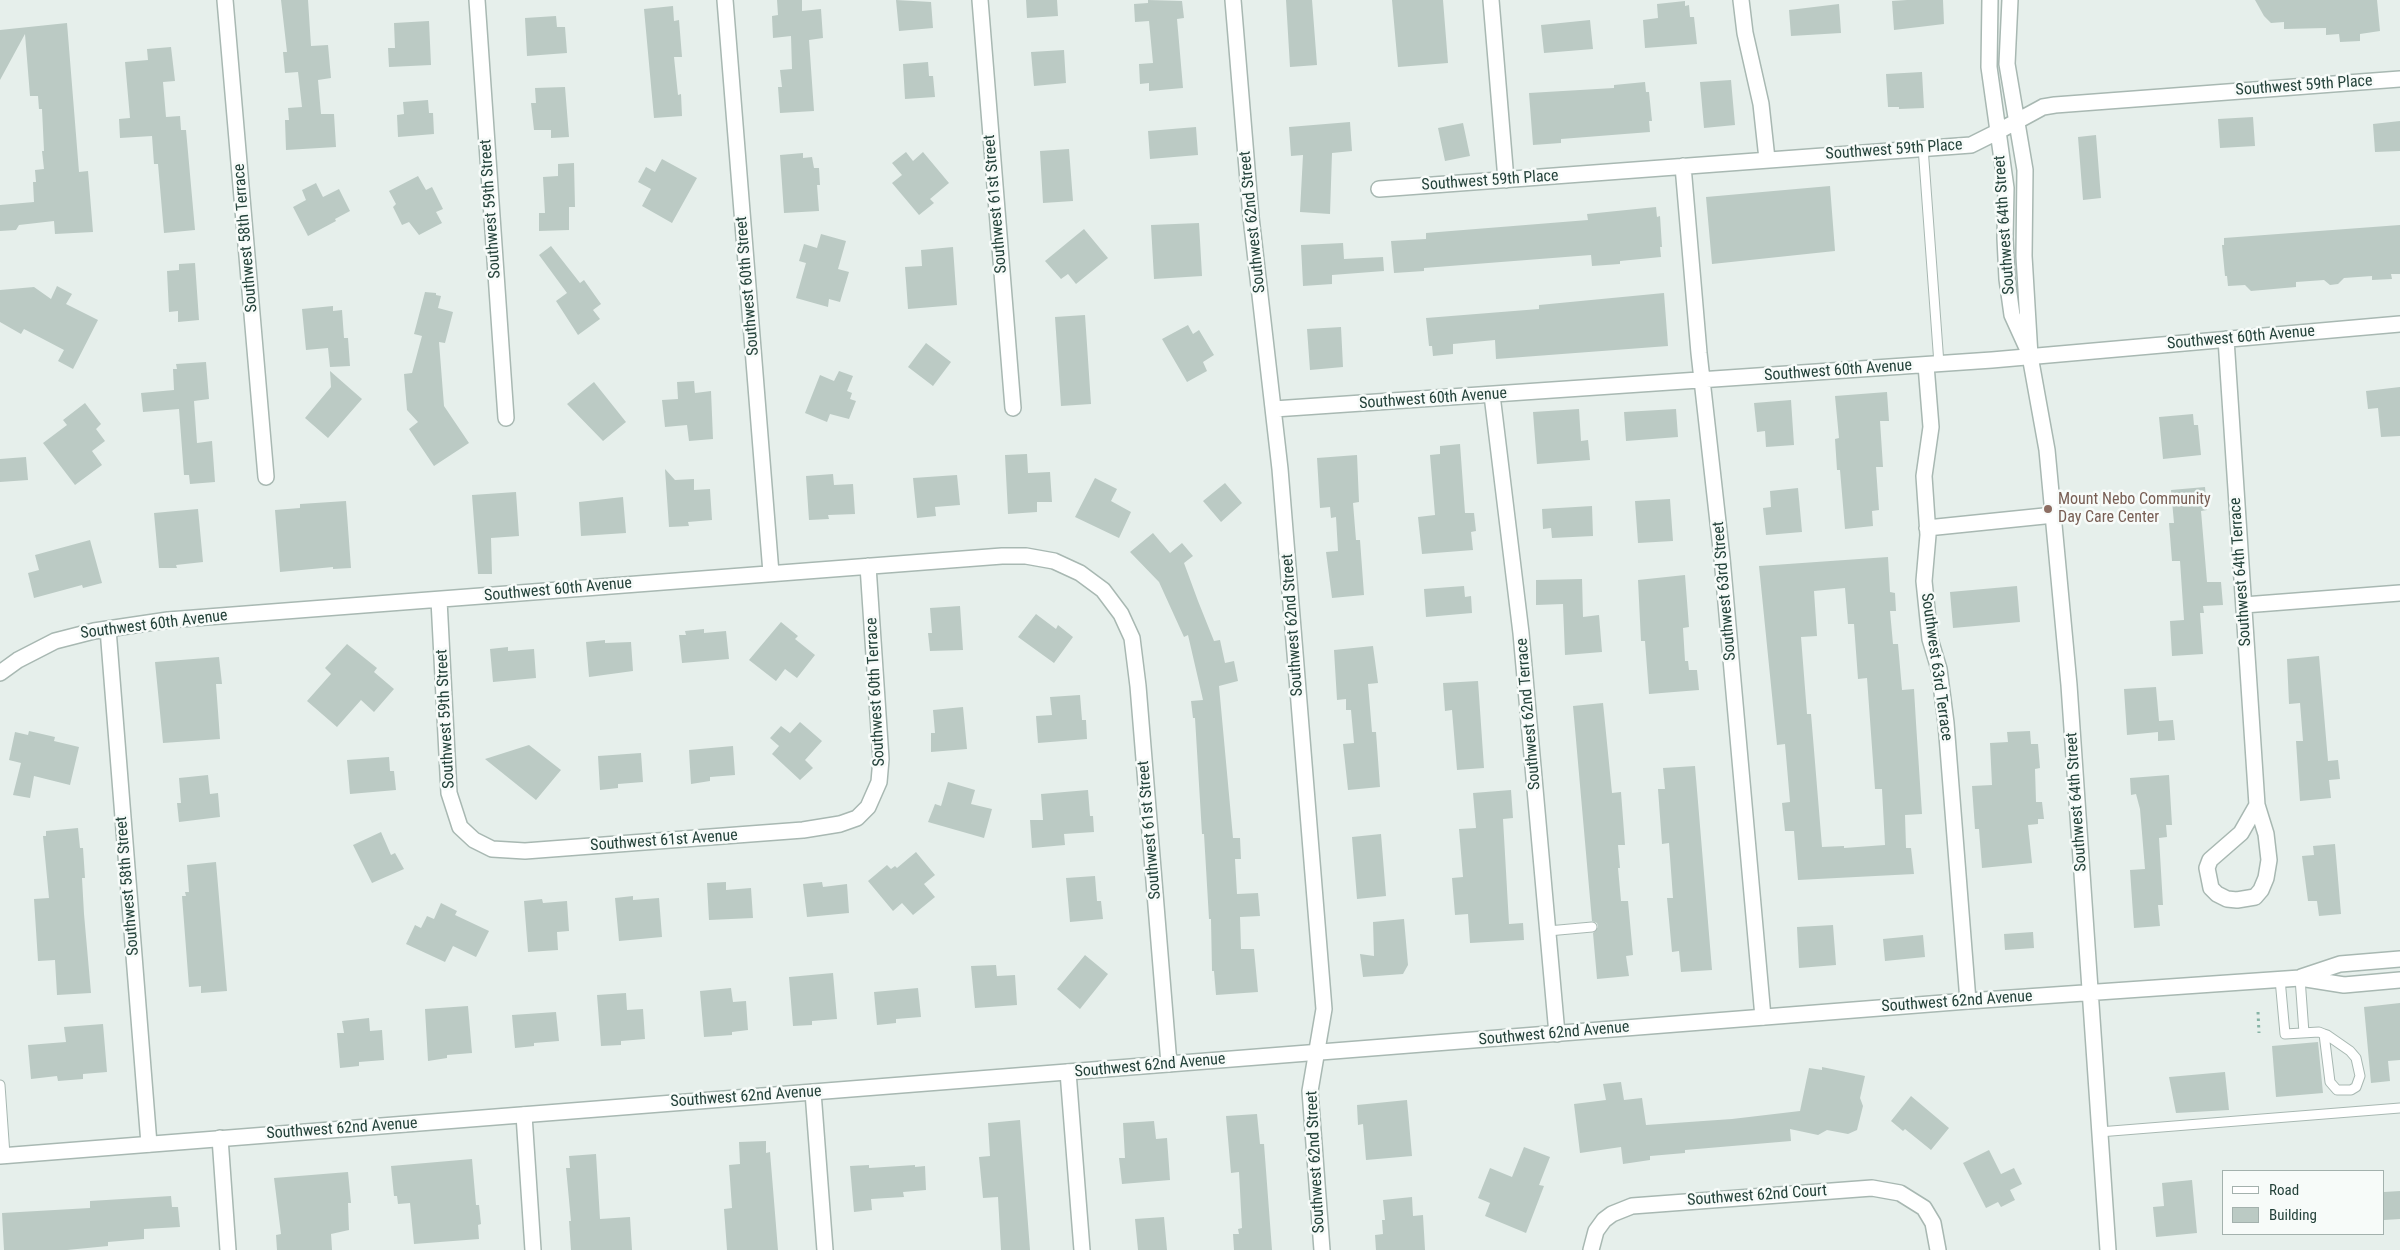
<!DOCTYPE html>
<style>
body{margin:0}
#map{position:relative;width:2400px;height:1250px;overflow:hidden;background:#e6efeb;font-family:"Roboto Condensed",sans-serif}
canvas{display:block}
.legend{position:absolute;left:2222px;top:1170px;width:162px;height:65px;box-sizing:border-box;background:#f7fbf9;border:1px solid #a3b1ad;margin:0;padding:6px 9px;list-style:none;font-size:15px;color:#24423a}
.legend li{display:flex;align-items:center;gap:10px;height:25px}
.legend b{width:25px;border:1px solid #a3b1ad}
</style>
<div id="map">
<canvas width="2400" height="1250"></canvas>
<ul class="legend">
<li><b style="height:6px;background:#fff"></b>Road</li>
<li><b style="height:14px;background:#bbcac4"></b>Building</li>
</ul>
</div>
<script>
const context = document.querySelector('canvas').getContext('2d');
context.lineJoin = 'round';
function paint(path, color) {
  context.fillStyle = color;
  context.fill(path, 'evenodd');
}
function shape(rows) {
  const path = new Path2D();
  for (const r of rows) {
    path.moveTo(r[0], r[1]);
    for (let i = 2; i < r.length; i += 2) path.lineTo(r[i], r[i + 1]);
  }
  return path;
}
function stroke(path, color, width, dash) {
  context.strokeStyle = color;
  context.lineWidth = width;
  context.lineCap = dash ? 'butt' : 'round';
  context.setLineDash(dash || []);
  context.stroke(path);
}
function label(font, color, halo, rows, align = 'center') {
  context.font = font + ' "Roboto Condensed",sans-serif';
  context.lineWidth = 5;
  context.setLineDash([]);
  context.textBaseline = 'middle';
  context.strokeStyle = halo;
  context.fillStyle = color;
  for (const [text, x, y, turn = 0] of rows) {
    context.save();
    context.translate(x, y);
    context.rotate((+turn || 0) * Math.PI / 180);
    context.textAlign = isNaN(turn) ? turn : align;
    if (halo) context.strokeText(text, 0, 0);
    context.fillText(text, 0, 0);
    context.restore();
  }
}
paint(shape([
 [281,0,308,0,311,46,328,45,331,78,318,80,321,114,334,114,336,147,286,150,285,120,289,120,288,108,302,107,298,72,285,73,283,52,287,52],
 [777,0,802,0,802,11,821,9,823,38,809,40,814,111,780,113,778,87,782,87,780,70,792,69,791,36,773,38,772,16,778,15],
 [896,0,931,2,933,28,899,31],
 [1026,0,1057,0,1058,16,1027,18],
 [1148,0,1182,1,1184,18,1177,19,1183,88,1149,91,1149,83,1140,84,1139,64,1153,63,1149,21,1135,22,1134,4,1148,3],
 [1286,0,1312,0,1317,65,1290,67],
 [1392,0,1443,0,1448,63,1398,67],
 [1907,0,1943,0,1944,24,1894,30,1892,1],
 [2255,0,2377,0,2380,31,2360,34,2360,41,2340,42,2339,34,2326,35,2326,28,2284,29,2284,22,2271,23,2264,16],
 [1685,1,1685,6,1689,5,1690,17,1694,17,1697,44,1645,48,1643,20,1658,18,1657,4],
 [1839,4,1841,33,1791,36,1789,10],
 [673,6,674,21,679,20,682,57,674,57,678,95,681,94,682,116,654,118,644,9],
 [556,16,557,27,565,27,567,53,527,56,525,18],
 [1590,20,1593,49,1544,53,1541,25],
 [429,21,431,65,389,67,388,48,395,48,394,23],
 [67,23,79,172,88,171,93,232,55,234,54,221,19,225,16,230,0,231,0,205,34,202,33,182,36,182,35,170,44,169,42,151,44,151,42,109,39,109,38,96,30,96,25,34,0,80,0,30],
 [171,47,175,81,163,82,166,117,180,116,181,130,186,130,195,230,164,233,158,164,154,164,152,136,120,138,119,119,130,118,125,62,148,60,147,49],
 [1064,50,1066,83,1034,86,1031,52],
 [928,62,929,76,933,76,935,97,905,99,903,64],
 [1922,72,1924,108,1899,109,1899,107,1888,107,1886,74],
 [1731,80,1735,125,1704,128,1700,82],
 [1645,82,1646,92,1649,92,1652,121,1649,121,1650,132,1561,139,1561,143,1533,145,1529,93,1614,88,1614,85],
 [565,87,569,137,551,138,551,130,534,130,531,103,536,103,535,88],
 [428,100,429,113,433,113,434,134,398,137,397,115,404,114,403,102],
 [2253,117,2255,146,2220,148,2218,119],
 [2400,121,2400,151,2375,152,2373,124],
 [1350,122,1352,151,1332,153,1330,214,1300,212,1303,155,1291,156,1289,127],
 [1463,123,1470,156,1445,161,1438,128],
 [1196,127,1198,155,1150,159,1148,131],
 [2096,135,2101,198,2083,200,2078,137],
 [1069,149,1073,201,1043,203,1040,151],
 [906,152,913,161,923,152,949,183,930,199,934,203,919,215,892,183,902,175,892,163],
 [803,153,803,158,812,157,814,168,819,168,820,185,817,185,819,211,784,213,780,155],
 [662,159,697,178,672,223,642,206,651,189,638,182,646,167,655,172],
 [574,163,575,207,569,207,569,230,539,231,539,213,545,213,543,177,558,176,558,164],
 [418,176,426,190,432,187,443,209,436,212,442,223,419,235,409,222,402,225,393,207,396,204,389,191],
 [316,183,323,197,339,189,350,211,335,219,336,221,308,236,293,207,306,200,302,190],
 [1830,186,1835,251,1712,264,1706,197],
 [1656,207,1657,217,1660,216,1662,247,1660,247,1661,257,1620,261,1620,264,1592,266,1591,255,1424,268,1424,271,1394,273,1391,241,1426,239,1426,233,1588,220,1587,214],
 [1199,223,1202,276,1154,279,1151,225],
 [2400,225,2400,274,2391,274,2392,279,2372,280,2372,276,2344,278,2338,284,2330,285,2324,280,2296,282,2296,287,2251,291,2245,285,2228,286,2227,276,2225,276,2222,245,2224,245,2224,238],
 [1084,229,1108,258,1076,284,1068,274,1061,279,1045,261],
 [821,234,846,241,838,269,849,272,840,302,829,299,828,307,796,298,806,263,799,261,804,244,817,248],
 [1343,243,1344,259,1383,257,1384,271,1332,275,1332,284,1303,286,1301,245],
 [551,246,580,283,584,280,601,304,593,310,600,319,578,335,556,301,567,293,539,255],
 [953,247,957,305,908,309,905,267,922,266,921,250],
 [195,263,199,320,178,322,178,311,169,312,167,271,179,270,179,264],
 [57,286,72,294,66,304,98,320,73,369,58,361,64,350,24,329,21,334,0,322,0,290,34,287,51,299],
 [425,292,436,293,436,295,441,296,438,308,453,312,445,343,439,342,444,406,469,443,434,466,409,429,418,422,407,410,404,374,412,373,422,336,414,334],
 [1664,293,1668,346,1496,359,1495,340,1453,344,1453,354,1433,356,1432,346,1429,346,1426,318,1539,309,1539,305],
 [333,306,333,311,342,310,344,338,348,338,350,366,330,367,328,348,306,350,302,309],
 [1085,315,1091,404,1061,406,1055,317],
 [1188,325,1193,334,1199,330,1214,355,1203,362,1207,371,1187,382,1162,339],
 [1341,327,1343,367,1310,370,1307,329],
 [926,343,951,362,933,386,908,367],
 [206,362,209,399,194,401,197,443,212,441,215,482,190,484,189,475,184,475,179,409,143,412,141,393,174,390,173,369,177,369,176,364],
 [330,371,362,399,328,438,305,418,331,387],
 [839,371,853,376,847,391,852,393,850,399,856,401,849,419,830,414,827,422,805,413,820,375,834,381],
 [694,381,695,393,711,391,713,439,689,441,687,425,665,427,662,400,678,399,677,382],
 [594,382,626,422,603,441,567,404],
 [2400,387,2400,436,2381,437,2378,408,2368,409,2366,391],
 [1887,392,1889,421,1880,421,1883,467,1876,467,1879,510,1872,511,1873,526,1845,529,1840,470,1837,470,1835,439,1839,438,1835,396],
 [1791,400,1794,445,1766,447,1765,431,1757,432,1754,403],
 [85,403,101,424,96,429,105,441,92,451,102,465,75,485,43,443,67,425,63,420],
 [1579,409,1581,441,1588,440,1590,460,1537,464,1533,412],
 [1676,409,1678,437,1626,441,1624,412],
 [2193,414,2194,425,2198,425,2201,455,2163,459,2159,417],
 [1460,444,1465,513,1474,513,1476,531,1471,532,1473,550,1422,554,1418,517,1435,515,1430,455,1440,454,1440,446],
 [1027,454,1028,473,1050,472,1052,502,1037,502,1037,512,1008,514,1005,455],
 [1357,455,1359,502,1353,503,1356,540,1360,540,1364,595,1332,598,1326,552,1338,551,1336,517,1331,518,1330,507,1320,508,1317,458],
 [26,457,28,480,0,482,0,459],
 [665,469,675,480,694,479,694,490,710,489,712,520,688,522,689,526,669,527],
 [833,474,834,485,853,484,855,514,828,515,829,519,809,520,806,476],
 [957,475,960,505,935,507,936,516,917,518,913,478],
 [1095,478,1117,489,1111,501,1131,512,1119,538,1075,517],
 [1225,483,1242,503,1221,522,1203,501],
 [2205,487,2207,510,2201,511,2207,582,2221,582,2223,605,2203,606,2204,613,2200,613,2203,654,2172,656,2170,621,2184,620,2180,561,2172,561,2169,523,2174,523,2171,490],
 [1798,488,1802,532,1766,535,1763,508,1771,507,1770,491],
 [516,492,519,536,491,538,492,574,478,574,472,495],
 [623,497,626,533,581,536,579,502],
 [1670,499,1673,541,1638,543,1635,501],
 [346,501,351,568,333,569,333,567,280,572,275,510,300,508,300,504],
 [1592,506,1593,536,1552,538,1551,528,1543,529,1542,509],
 [198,509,203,562,176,565,177,568,159,568,154,513],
 [1153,533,1170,553,1182,543,1193,556,1184,563,1198,601,1214,641,1220,640,1225,663,1234,661,1238,681,1219,686,1233,838,1240,838,1241,859,1235,859,1237,894,1258,893,1260,916,1240,917,1241,949,1254,949,1258,992,1216,995,1214,971,1212,971,1211,919,1209,919,1204,834,1202,834,1195,718,1193,718,1191,701,1203,700,1188,635,1184,637,1159,582,1130,552],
 [90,540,102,583,83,588,82,585,34,598,28,573,39,570,35,555],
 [1888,557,1890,592,1895,593,1896,611,1890,611,1893,644,1898,644,1902,690,1914,689,1916,723,1922,814,1905,815,1906,848,1911,848,1914,874,1798,880,1794,831,1785,831,1782,803,1790,802,1785,744,1777,745,1759,566],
 [1845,588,1848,624,1854,624,1858,679,1867,678,1875,789,1882,789,1885,845,1844,848,1844,846,1822,847,1811,714,1807,714,1801,637,1817,636,1814,591],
 [1685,575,1689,627,1683,628,1685,661,1688,661,1689,670,1697,670,1699,690,1649,694,1645,641,1641,641,1638,580],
 [1582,579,1583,617,1599,615,1602,652,1565,655,1563,604,1536,605,1536,580],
 [1464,586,1465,597,1471,596,1472,613,1426,617,1424,589],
 [2017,586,2020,622,1953,628,1950,592],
 [960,606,963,650,930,651,928,633,932,633,930,608],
 [1036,614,1056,629,1058,625,1073,637,1054,663,1018,637],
 [781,622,798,636,795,639,815,655,797,678,785,669,776,681,749,660],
 [704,629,704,633,726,631,729,659,682,663,679,635,686,635,685,631],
 [605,640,605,643,631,642,633,671,589,677,586,642],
 [347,644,377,668,374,672,394,689,374,712,361,700,337,727,307,701,331,674,325,668],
 [1373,646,1378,683,1368,684,1372,732,1376,732,1380,787,1348,790,1343,744,1354,743,1351,710,1346,710,1346,699,1337,700,1334,650],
 [508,647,508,651,534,649,536,678,493,682,490,649],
 [2319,656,2328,761,2338,760,2340,779,2329,780,2331,798,2300,801,2296,741,2303,741,2300,703,2289,704,2287,659],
 [219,657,222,684,216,684,220,739,163,743,155,662],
 [1478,681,1484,768,1457,770,1452,710,1445,711,1443,683],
 [2156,687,2159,721,2173,720,2175,740,2158,741,2158,732,2127,735,2124,689],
 [1080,695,1082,720,1086,720,1087,739,1038,743,1036,716,1052,715,1050,697],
 [1603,703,1612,793,1621,792,1625,845,1618,845,1620,868,1618,868,1621,901,1628,901,1633,955,1626,956,1629,976,1597,979,1593,933,1598,927,1597,923,1592,921,1573,706],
 [963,707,967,749,931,752,931,733,935,733,933,710],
 [800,722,822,741,805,760,813,768,800,780,772,754,779,746,770,738,781,726,790,733],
 [29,731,55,737,54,741,79,747,70,785,34,776,30,798,13,795,21,763,9,760,15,732,28,735],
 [2030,731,2031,744,2038,744,2040,768,2035,769,2036,802,2042,802,2044,819,2038,819,2038,824,2028,825,2032,863,1982,868,1979,829,1975,829,1972,786,1992,785,1990,743,2008,742,2007,732],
 [529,745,561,770,536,800,485,759],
 [733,746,735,775,710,777,710,781,691,784,689,750],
 [641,753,643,782,618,784,618,788,600,790,598,756],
 [389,757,390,771,394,771,396,790,350,794,347,760],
 [1695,766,1712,970,1681,972,1679,951,1672,952,1667,898,1673,898,1669,843,1662,844,1658,789,1665,789,1663,768],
 [208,775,210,794,218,793,220,817,179,822,177,803,181,803,179,778],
 [2169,775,2172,825,2166,825,2167,837,2159,838,2163,905,2158,905,2160,926,2134,928,2130,870,2145,869,2140,809,2136,794,2131,795,2130,778],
 [948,782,975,790,971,804,992,809,984,838,928,822,935,804,941,806],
 [1088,790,1090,816,1093,816,1094,832,1064,834,1065,845,1032,848,1030,820,1043,820,1041,794],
 [1511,790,1513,818,1503,819,1509,924,1523,923,1524,940,1470,943,1468,914,1455,915,1452,878,1463,877,1459,829,1476,828,1473,793],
 [78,828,80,848,83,848,85,878,82,878,84,914,91,993,57,995,55,960,38,961,34,899,49,898,43,836,46,836,46,831],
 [381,832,391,855,395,853,404,869,372,883,353,845],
 [1381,834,1386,896,1357,899,1352,837],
 [2335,844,2341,914,2319,916,2317,901,2308,901,2302,856,2314,855,2313,846],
 [916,852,935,875,924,884,935,897,913,915,902,903,893,911,868,881,887,865,891,869,895,866,897,868],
 [216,862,227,991,201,993,201,986,189,987,182,896,186,896,185,892,189,892,187,865],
 [1095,876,1097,901,1101,901,1103,919,1070,922,1066,878],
 [726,882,726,890,751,888,753,918,709,920,707,883],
 [822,882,823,887,847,884,849,913,807,917,803,884],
 [633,896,633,900,659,898,662,937,619,941,615,898],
 [542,899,543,903,567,901,569,931,557,932,558,950,528,952,524,901],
 [441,903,457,911,455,915,489,931,476,957,453,946,445,962,406,944,415,925,421,928,427,916,434,919],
 [1404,919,1408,965,1403,974,1363,977,1360,954,1374,956,1373,922],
 [1833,925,1836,965,1799,968,1797,927],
 [2033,932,2034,948,2005,950,2004,934],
 [1923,935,1925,957,1885,961,1883,939],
 [1085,955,1108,974,1080,1009,1057,989],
 [996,965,997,976,1015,975,1017,1005,975,1008,971,966],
 [833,973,837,1019,812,1021,812,1025,793,1026,789,977],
 [731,988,733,1002,746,1001,748,1030,732,1032,732,1035,704,1037,700,991],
 [918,988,921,1017,896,1019,896,1023,877,1025,874,992],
 [626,993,627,1010,643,1009,645,1039,621,1041,621,1045,601,1046,597,995],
 [2400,1003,2400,1060,2388,1061,2390,1081,2371,1083,2364,1007],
 [468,1006,472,1053,447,1055,447,1058,428,1061,425,1009],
 [556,1012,559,1041,534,1043,534,1046,515,1048,512,1015],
 [369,1018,370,1031,382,1030,384,1060,359,1062,359,1066,340,1068,337,1033,344,1033,342,1021],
 [103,1024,107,1072,83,1074,83,1079,58,1081,57,1076,31,1079,28,1045,66,1042,64,1027],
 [2318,1042,2323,1093,2276,1097,2272,1046],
 [1822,1067,1865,1076,1860,1098,1863,1106,1857,1130,1848,1134,1827,1130,1818,1135,1790,1129,1791,1141,1685,1150,1685,1153,1650,1156,1650,1160,1623,1164,1621,1147,1580,1153,1574,1104,1606,1100,1603,1084,1621,1082,1624,1100,1642,1098,1646,1125,1732,1119,1800,1111,1809,1068,1822,1070],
 [2225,1072,2229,1110,2176,1113,2169,1077],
 [1911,1096,1949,1128,1931,1150,1905,1129,1903,1131,1891,1121],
 [1407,1100,1412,1156,1366,1160,1363,1124,1358,1125,1357,1105],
 [1257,1114,1260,1144,1264,1144,1272,1250,1234,1250,1233,1234,1239,1234,1238,1229,1242,1228,1239,1172,1231,1173,1226,1116],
 [1020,1120,1030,1250,1001,1250,998,1197,983,1198,979,1157,990,1156,988,1123],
 [1154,1121,1156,1139,1167,1138,1170,1180,1122,1184,1119,1158,1125,1158,1123,1123],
 [766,1141,766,1153,770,1152,778,1250,727,1250,724,1209,732,1208,729,1165,740,1164,739,1142],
 [1524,1147,1550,1157,1539,1185,1544,1186,1526,1233,1485,1216,1490,1203,1478,1198,1490,1168,1512,1177],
 [1989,1150,2001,1174,2014,1168,2022,1184,2010,1190,2015,1200,2001,1207,1998,1202,1986,1208,1963,1163],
 [596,1154,600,1219,630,1217,632,1250,571,1250,569,1221,571,1221,566,1168,570,1168,569,1156],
 [472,1159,476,1205,479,1205,480,1214,481,1224,478,1225,479,1239,414,1244,410,1203,398,1204,397,1196,394,1196,391,1166],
 [869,1165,869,1168,915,1165,915,1167,925,1166,926,1190,903,1192,904,1197,871,1199,872,1210,854,1212,850,1166],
 [348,1172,351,1203,348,1203,349,1230,331,1234,332,1250,277,1250,276,1235,281,1234,274,1178],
 [2192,1180,2197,1233,2156,1237,2153,1207,2164,1206,2162,1183],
 [2400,1191,2400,1219,2384,1220,2384,1192],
 [171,1196,172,1207,178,1207,180,1227,144,1229,144,1239,108,1242,108,1246,67,1250,4,1250,2,1213,90,1208,90,1201],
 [1412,1197,1413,1216,1423,1215,1425,1250,1376,1250,1375,1235,1383,1234,1382,1220,1385,1220,1383,1200],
 [1164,1217,1167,1250,1138,1250,1135,1219]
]), '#bbcac4');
const service = shape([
 [1923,147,1939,364],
 [1548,931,1592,927],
 [2300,978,2304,1033],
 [2280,979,2285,1034,2319,1032,2324,1034,2327,1035,2350,1051,2356,1058,2360,1076,2356,1087,2351,1090,2337,1090,2330,1082,2324,1034],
 [0,1085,5,1155],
 [2099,1132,2400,1108]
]);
const minor = shape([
 [225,0,266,477],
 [477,0,506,418],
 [725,0,771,573],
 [980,0,1013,408],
 [1233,0,1251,217,1280,469,1324,1009,1310,1091,1322,1250],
 [1491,0,1506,180],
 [1741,0,1745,33,1761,104,1767,159],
 [1683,166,1699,353,1722,558,1763,1017],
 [1379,189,1971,145,1997,132],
 [2226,339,2257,805,2266,834,2269,860,2266,878,2261,890,2255,897,2237,900,2227,899,2217,894,2211,888,2207,868,2210,860,2241,833,2257,805],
 [1926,365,1931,427,1924,476,1928,535,1924,581,1930,639,1939,669,1946,723,1968,1001],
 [1492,395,1521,633,1557,1034],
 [1274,409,1992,360,2400,324],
 [1927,528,2054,515],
 [439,600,449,793,460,827,474,840,492,849,525,851,803,830,840,824,857,818,868,807,879,782,881,759,868,566],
 [2244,605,2400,593],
 [108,629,149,1144],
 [0,673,18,660,55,641,94,631,168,620,1002,556,1026,556,1054,561,1080,573,1103,590,1121,614,1132,638,1138,686,1169,1064],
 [1068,1072,1082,1250],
 [813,1092,825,1250],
 [524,1115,533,1250],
 [220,1138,228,1250],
 [1591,1250,1596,1231,1604,1220,1612,1214,1632,1206,1872,1188,1900,1193,1924,1208,1933,1223,1938,1250]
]);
const tertiary = shape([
 [1990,0,1989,67,2006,188,2005,238,2007,279,2012,315,2027,348],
 [2010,0,2007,64,2025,170,2024,256,2030,356,2047,450,2069,685,2108,1250],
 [1997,132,2043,107,2055,105,2400,79],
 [2301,977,2340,964,2400,959],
 [0,1156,1968,1001,2300,978,2344,985,2400,980]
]);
stroke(service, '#a8b8b2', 11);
stroke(minor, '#a8b8b2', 18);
stroke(tertiary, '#a8b8b2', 18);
stroke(shape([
 [2258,1012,2259,1033]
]), '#86b3a5', 3, [2.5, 4]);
stroke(service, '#fff', 9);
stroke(minor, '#fff', 15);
stroke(tertiary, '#fff', 15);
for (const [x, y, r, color] of [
 [2048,509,5,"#8d6e63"]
]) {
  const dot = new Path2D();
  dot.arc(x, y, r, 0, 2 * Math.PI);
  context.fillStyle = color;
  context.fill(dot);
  stroke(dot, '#f7fbf9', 2);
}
label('16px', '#24423a', '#f7fbf9', [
 ["Southwest 59th Place",2304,86,-4],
 ["Southwest 59th Place",1894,150,-4],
 ["Southwest 59th Place",1490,181,-4],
 ["Southwest 61st Street",996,204,-95],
 ["Southwest 59th Street",491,209,-94],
 ["Southwest 62nd Street",1253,222,-96],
 ["Southwest 64th Street",2005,225,-94],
 ["Southwest 58th Terrace",246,238,-95],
 ["Southwest 60th Street",748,286,-95],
 ["Southwest 60th Avenue",2241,338,-5],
 ["Southwest 60th Avenue",1838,371,-4],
 ["Southwest 60th Avenue",1433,399,-4],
 ["Southwest 64th Terrace",2241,572,-94],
 ["Southwest 60th Avenue",558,590,-5],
 ["Southwest 63rd Street",1725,591,-95],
 ["Southwest 60th Avenue",154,625,-7],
 ["Southwest 62nd Street",1293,625,-94],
 ["Southwest 63rd Terrace",1936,667,82],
 ["Southwest 60th Terrace",876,692,-93],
 ["Southwest 62nd Terrace",1529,714,-95],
 ["Southwest 59th Street",446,719,-93],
 ["Southwest 64th Street",2077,802,-94],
 ["Southwest 61st Street",1150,830,-95],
 ["Southwest 61st Avenue",664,841,-4],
 ["Southwest 58th Street",128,886,-95],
 ["Southwest 62nd Avenue",1957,1002,-4],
 ["Southwest 62nd Avenue",1554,1034,-5],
 ["Southwest 62nd Avenue",1150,1066,-5],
 ["Southwest 62nd Avenue",746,1097,-4],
 ["Southwest 62nd Avenue",342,1129,-4],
 ["Southwest 62nd Street",1316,1162,-93],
 ["Southwest 62nd Court",1757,1196,-4]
]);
label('16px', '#785e54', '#f7fbf9', [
 ["Mount Nebo Community",2058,500],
 ["Day Care Center",2058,518]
], 'left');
</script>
